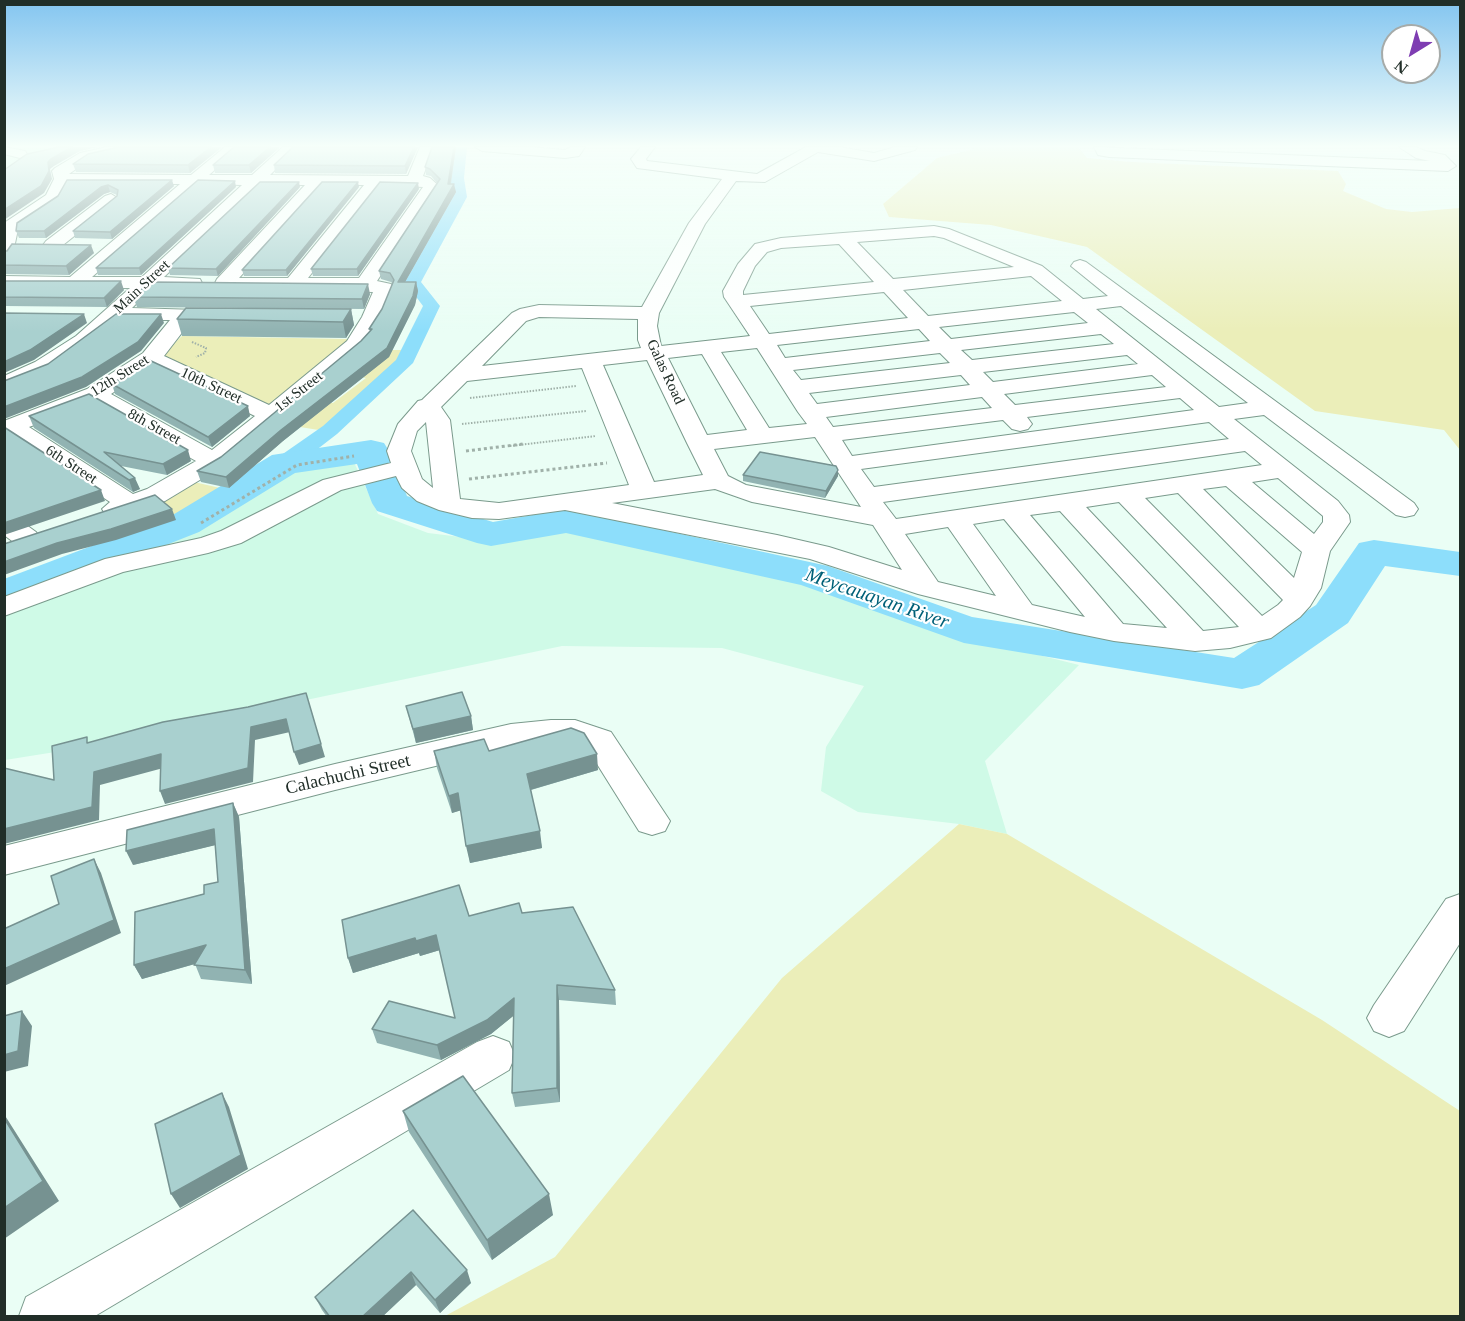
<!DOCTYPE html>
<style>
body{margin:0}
#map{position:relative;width:1465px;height:1321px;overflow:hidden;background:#eafef5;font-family:"Times New Roman",serif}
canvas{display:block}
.frame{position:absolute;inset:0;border:6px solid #212e28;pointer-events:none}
.north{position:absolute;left:1381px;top:24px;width:60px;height:60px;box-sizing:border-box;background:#fff;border:2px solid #a6aba9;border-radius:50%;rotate:217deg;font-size:16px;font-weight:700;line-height:24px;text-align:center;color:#212e28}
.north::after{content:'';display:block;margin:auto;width:21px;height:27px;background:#7e3db2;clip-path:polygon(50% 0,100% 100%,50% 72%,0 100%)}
</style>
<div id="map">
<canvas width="1465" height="1321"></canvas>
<div class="frame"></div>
<div class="north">N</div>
</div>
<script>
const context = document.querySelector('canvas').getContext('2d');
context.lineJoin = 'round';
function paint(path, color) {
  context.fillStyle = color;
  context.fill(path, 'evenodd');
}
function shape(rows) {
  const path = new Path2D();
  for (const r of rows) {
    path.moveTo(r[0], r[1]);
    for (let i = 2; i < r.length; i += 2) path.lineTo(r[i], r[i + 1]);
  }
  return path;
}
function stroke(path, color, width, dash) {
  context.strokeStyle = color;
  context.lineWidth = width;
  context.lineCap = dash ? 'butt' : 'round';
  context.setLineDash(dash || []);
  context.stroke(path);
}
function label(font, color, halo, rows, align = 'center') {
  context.font = font + ' "Times New Roman",serif';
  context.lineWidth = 4.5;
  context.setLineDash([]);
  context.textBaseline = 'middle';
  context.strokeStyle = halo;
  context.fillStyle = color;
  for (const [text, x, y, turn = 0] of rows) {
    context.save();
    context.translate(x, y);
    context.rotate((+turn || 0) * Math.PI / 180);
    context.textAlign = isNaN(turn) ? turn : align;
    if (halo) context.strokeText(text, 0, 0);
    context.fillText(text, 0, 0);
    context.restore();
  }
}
paint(shape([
 [5,147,85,147,30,160,5,182],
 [352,458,378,514,428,533,494,541,573,531,785,578,914,624,1079,665,985,761,1007,834,959,824,858,812,821,791,826,747,864,686,722,648,562,646,74,749,5,760,5,601,197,527,298,467]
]), '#cffae7');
paint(shape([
 [966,147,1078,147,1087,158,1131,162,1338,171,1346,184,1343,191,1386,209,1412,212,1460,208,1460,450,1444,430,1315,411,1087,247,991,225,889,217,883,204,937,158,974,149],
 [182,336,349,339,272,403,265,405,163,358,166,351],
 [392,350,407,350,400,363,325,431,275,423,304,399,333,403,366,378,337,373],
 [194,482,229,490,209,507,178,522,155,503],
 [959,824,1007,834,1322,1020,1460,1111,1460,1316,445,1316,555,1257,782,978]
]), '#ebeeb9');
paint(shape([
 [455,147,467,147,464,178,467,197,421,282,440,306,413,363,337,434,293,468,285,469,277,468,274,463,277,458,323,426,396,360,423,306,405,282,453,197,450,178,455,147]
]), '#8ddefb');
paint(shape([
 [371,440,384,443,389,451,407,496,493,522,566,509,828,566,972,617,1234,658,1316,605,1359,543,1374,540,1460,552,1460,576,1385,566,1348,623,1259,685,1242,689,964,643,801,585,566,533,491,546,477,543,377,511,372,503,357,464,295,473,199,532,19,603,4,607,4,579,171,516,272,455,371,440]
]), '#8ddefb');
const minor = shape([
 [4,147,25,151,27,154,20,158,4,154,4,147],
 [107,147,131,147,129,150,90,159,69,174,191,175,225,147,240,147,209,175,252,175,283,147,298,147,270,175,408,176,420,147,434,147,423,176,430,178,439,186,377,281,391,284,394,288,382,317,362,349,223,466,165,501,115,517,106,515,102,509,110,502,9,435,4,436,4,421,87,389,143,353,170,320,119,320,90,344,51,372,4,391,4,376,35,362,76,336,130,288,4,288,4,276,70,277,180,184,68,184,59,201,18,229,13,253,10,257,4,258,4,223,46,195,54,179,52,171,55,168,80,153,107,147],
 [199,184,242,185,142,277,92,277,199,184],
 [260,185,305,185,217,279,215,283,217,287,224,289,233,284,242,289,373,292,362,317,347,341,269,405,164,356,191,321,224,321,231,319,234,315,231,311,132,308,152,288,200,287,202,283,200,279,164,277,260,185],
 [322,185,364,185,288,278,239,278,322,185],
 [380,185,423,187,359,278,308,278,380,185],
 [152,367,255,416,212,450,111,394,152,367],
 [93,403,196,461,147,489,133,494,29,427,93,403],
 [475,147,529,147,565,150,571,147,585,147,579,156,565,158,482,151,475,147],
 [641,147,655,147,646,159,647,161,757,174,806,147,839,147,874,153,895,147,917,147,915,150,874,161,818,152,765,182,736,181,705,224,659,313,657,326,661,346,750,336,724,297,723,291,738,264,755,244,781,238,843,233,934,226,949,229,1042,266,1083,299,1108,296,1071,266,1074,262,1080,260,1086,262,1414,503,1418,509,1414,515,1405,517,1396,515,1264,415,1234,419,1338,501,1349,515,1350,522,1330,551,1321,588,1310,606,1300,617,1271,638,1230,648,1195,651,1114,641,1070,632,918,594,810,559,565,510,499,519,472,518,439,510,417,501,402,488,396,476,341,490,241,543,208,553,123,572,4,616,4,597,105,559,201,538,221,531,323,480,391,463,387,451,398,424,418,401,422,400,512,313,520,309,539,305,642,307,689,223,722,179,637,168,631,159,641,147],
 [934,236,944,238,1014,267,893,279,857,242,934,236],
 [839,244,874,282,743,295,743,291,755,266,767,252,781,248,839,244],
 [1031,276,1062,301,928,316,903,290,1031,276],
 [884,292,908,318,769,334,750,306,884,292],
 [1121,306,1248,403,1219,407,1096,309,1121,306],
 [1074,312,1088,323,951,339,939,327,1074,312],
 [539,317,638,319,638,340,641,348,482,366,526,321,539,317],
 [919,329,930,341,785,358,777,345,919,329],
 [1101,334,1114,344,972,360,961,350,1101,334],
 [757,348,798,412,807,424,769,428,721,352,757,348],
 [940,353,950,363,801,380,793,370,940,353],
 [702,354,747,430,707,435,668,358,702,354],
 [1127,355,1138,364,993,382,983,372,1127,355],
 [647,360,687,443,703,475,654,482,603,365,647,360],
 [582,368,629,485,499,503,460,499,450,420,441,407,467,381,582,368],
 [961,375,970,385,817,404,809,393,961,375],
 [1152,375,1166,387,1015,405,1004,394,1152,375],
 [982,397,992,408,833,427,826,417,982,397],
 [1180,398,1194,410,852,456,842,440,1003,420,1012,429,1020,431,1028,429,1032,424,1027,417,1180,398],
 [426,422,433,488,422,479,411,451,417,431,426,422],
 [1209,422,1229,439,874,487,861,469,1209,422],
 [815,437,861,507,746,485,728,476,714,449,815,437],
 [1245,451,1262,465,896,519,883,502,1245,451],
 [1278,478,1323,516,1323,522,1314,534,1252,482,1278,478],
 [1226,486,1302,552,1294,578,1203,489,1226,486],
 [715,489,752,502,873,525,902,570,829,547,777,535,612,503,715,489],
 [1178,493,1283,600,1278,605,1262,616,1145,498,1178,493],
 [1119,502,1239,627,1203,631,1086,507,1119,502],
 [1060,511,1167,628,1123,624,1030,515,1060,511],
 [1004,519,1085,617,1032,605,973,524,1004,519],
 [948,527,996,596,938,582,905,534,948,527],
 [1094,147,1430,161,1416,158,1399,147,1416,147,1425,151,1445,155,1456,166,1448,171,1109,157,1098,155,1094,147],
 [111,194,119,199,117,202,58,249,46,249,43,245,46,241,105,196,111,194],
 [4,514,14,516,36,532,40,538,36,544,26,546,16,544,4,535,4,514],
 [551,720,575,720,611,732,670,821,665,831,652,835,639,831,587,748,572,742,551,742,511,748,335,790,4,875,4,846,335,764,511,724,551,720],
 [1460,894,1460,943,1404,1031,1389,1037,1374,1031,1367,1018,1374,1005,1446,899,1460,894],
 [493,1036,509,1042,515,1056,509,1070,95,1316,19,1316,26,1297,477,1042,493,1036]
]);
stroke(minor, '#7a9a8c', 2);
stroke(shape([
 [192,342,206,348,205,353,196,357],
 [470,398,576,386],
 [462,424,586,411],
 [510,446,596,436]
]), '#a0b1a9', 2, [1.5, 1.5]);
stroke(shape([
 [466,451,523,444],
 [469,479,607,463],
 [201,523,297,465,354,456]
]), '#a0b1a9', 3, [3, 3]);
paint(minor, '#fff');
paint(shape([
 [222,147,190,173,76,172,73,164],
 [280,147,251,173,215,173,213,165],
 [418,147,406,174,275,173,274,165],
 [432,147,456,147,451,184,456,192,405,282,416,282,418,291,415,305,389,357,283,441,229,488,201,482,197,471,221,457,361,341,370,331,369,329,382,309,393,284,391,282,381,279,379,271,437,183,431,176,426,175,425,167],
 [67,180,174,186,112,239,75,238,73,231,117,196,117,195,110,192,104,194,46,238,19,238,16,231,58,196],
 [236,187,141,275,98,275,96,268],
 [300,187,218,276,170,275,168,268],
 [359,187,287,276,244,276,242,270],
 [419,189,358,276,313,276,311,269],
 [4,251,94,253,69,275,4,274],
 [4,281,124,290,107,307,4,306],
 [370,294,364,309,137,307,133,297],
 [351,309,354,325,346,338,182,336,177,319],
 [112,384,250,416,212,447,115,394],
 [29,416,191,461,167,475,121,466,140,489,133,492,34,428],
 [838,470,838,476,825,498,743,481,743,475],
 [406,706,471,716,473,730,416,743],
 [434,751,598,770,531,790,542,848,470,863,461,810,452,813,437,768],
 [233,803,239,817,252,984,201,979,195,964,142,979,134,965,204,894,218,882,215,845,133,865],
 [522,913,615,990,616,1005,559,1000,560,1102,515,1107,512,1093,514,1015,491,1034,441,1060,377,1043,372,1029,455,1018,440,950,420,956,419,953,353,973,348,958,469,916],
 [403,1111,553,1215,492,1260,409,1132],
 [413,1210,471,1283,440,1313,416,1285,382,1317,327,1317,322,1310,315,1297]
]), '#91b3b2');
paint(shape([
 [72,147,98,147,80,151,54,166,50,169,52,179,44,193,4,220,4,210,48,162,51,159],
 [211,147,222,147,190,173,188,165],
 [270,147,280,147,251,173,249,165],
 [414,147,418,147,406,174,405,166],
 [454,147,456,147,449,192,448,184],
 [172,180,174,186,112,239,110,232],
 [235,181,236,187,141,275,139,268],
 [299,182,300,187,218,276,216,269],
 [358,182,359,187,287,276,286,270],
 [418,183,419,189,358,276,357,269],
 [454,184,456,192,400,291,398,282],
 [108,185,110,192,104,194,46,238,44,231,101,187],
 [91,245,94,253,69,275,66,266],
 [121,281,124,290,107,307,104,298],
 [416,282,418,291,415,305,389,357,283,441,229,488,226,477,281,430],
 [368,284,370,294,364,309,362,299],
 [351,309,354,325,346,338,343,322],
 [84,314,87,323,34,360,4,373,4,362],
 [161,314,164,323,141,351,86,387,4,419,4,407],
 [248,406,250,416,212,447,208,437],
 [188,450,191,461,167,475,163,464],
 [838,470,838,476,825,498,826,491],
 [135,478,140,489,133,492,129,480],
 [101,490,105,501,4,535,4,523],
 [172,509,176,520,116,540,62,554,4,575,4,562,57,543],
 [306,693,325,757,299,765,294,752],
 [471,716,473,730,416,743,413,729],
 [286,719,290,732,255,740,253,782,165,804,160,791,251,727],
 [161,754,167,767,100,785,99,820,4,844,4,829,94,772],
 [597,754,598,770,530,790,527,774],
 [458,793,462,810,452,813,449,796],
 [233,803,239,817,252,984,245,970],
 [214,829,220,844,133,865,126,851],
 [540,831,542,848,470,863,466,846],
 [94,859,101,873,121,933,4,986,4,969,114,920],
 [436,935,440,950,420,956,419,953,353,973,348,958,415,938],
 [206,945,212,959,142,979,134,965],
 [557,985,559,1000,560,1102,557,1088],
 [514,998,517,1013,491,1034,441,1060,437,1045],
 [22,1011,32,1026,28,1066,4,1072,4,1055],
 [222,1093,229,1107,248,1169,180,1208,171,1194],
 [4,1114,59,1201,4,1239],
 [549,1194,553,1215,492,1260,487,1240],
 [467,1270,471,1283,440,1313,435,1300],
 [411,1272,416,1285,382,1317,362,1317]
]), '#769291');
const building = shape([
 [59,147,72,147,51,159,48,162,49,171,41,186,4,210,4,170,27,154,59,147],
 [119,147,211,147,188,165,73,164,88,154,119,147],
 [234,147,270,147,249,165,213,165,234,147],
 [293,147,414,147,405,166,274,165,293,147],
 [432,147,454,147,448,184,454,184,398,282,416,282,413,296,387,348,281,430,226,477,197,471,221,457,361,341,372,329,369,329,382,309,394,280,390,273,379,271,440,179,430,169,425,167,432,147],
 [67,180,172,180,110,232,73,231,117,196,118,190,108,185,101,187,44,231,16,231,17,223,58,196,67,180],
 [198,180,235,181,139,268,96,268,198,180],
 [260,182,299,182,216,269,168,268,260,182],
 [322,182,358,182,286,270,242,270,322,182],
 [380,182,418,183,357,269,311,269,380,182],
 [12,244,91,245,66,266,4,265,4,251,7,251,12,244],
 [4,281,121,281,104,298,4,297,4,281],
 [150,282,368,284,362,299,133,297,150,282],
 [186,308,351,309,343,322,177,319,186,308],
 [4,313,84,314,30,350,4,362,4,313],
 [116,314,161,314,138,342,82,377,4,407,4,381,48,364,116,314],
 [149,360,248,406,208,437,112,384,149,360],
 [89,394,188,450,163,464,104,452,135,478,129,480,29,416,89,394],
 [4,427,101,490,4,523,4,427],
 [760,452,836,466,838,470,826,491,743,475,760,452],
 [155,495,172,509,111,529,57,543,4,562,4,544,155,495],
 [462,692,471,716,413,729,406,706,462,692],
 [306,693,321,744,294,752,286,719,251,727,248,768,160,791,161,754,94,772,92,807,4,829,4,768,54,780,52,746,87,737,87,743,163,722,248,707,306,693],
 [571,728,584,733,597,754,527,774,540,831,466,846,458,793,449,796,434,751,484,739,489,751,571,728],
 [233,803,245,970,194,965,206,945,134,965,135,912,204,894,204,885,218,882,214,829,126,851,127,830,233,803],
 [94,859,114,920,4,969,4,926,6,928,59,904,51,876,94,859],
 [459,885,469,916,519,903,522,913,573,907,615,990,557,985,557,1088,512,1093,514,998,487,1020,437,1045,372,1029,389,1001,455,1018,436,935,416,941,415,938,348,958,342,920,459,885],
 [22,1011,18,1051,4,1055,4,1016,22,1011],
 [463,1076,549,1194,487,1240,403,1111,463,1076],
 [222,1093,241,1155,171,1194,155,1124,222,1093],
 [4,1118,43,1181,4,1208,4,1118],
 [413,1210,467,1270,435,1300,411,1272,362,1317,330,1317,315,1297,413,1210]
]);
paint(building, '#a9d0cf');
stroke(building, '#769291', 1.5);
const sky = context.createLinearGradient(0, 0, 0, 332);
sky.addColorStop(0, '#83c5f0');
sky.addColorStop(0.44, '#f6fffa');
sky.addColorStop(1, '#f6fffa00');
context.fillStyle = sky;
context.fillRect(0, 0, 1465, 332);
label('15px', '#212e28', '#fff', [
 ["Main Street",142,287,-43],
 ["Galas Road",665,372,65],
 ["12th Street",120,376,-32],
 ["10th Street",211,386,25],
 ["1st Street",299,392,-38],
 ["8th Street",154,427,29],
 ["6th Street",71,465,33]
]);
label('18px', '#212e28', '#fff', [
 ["Calachuchi Street",348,775,-13]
]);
label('italic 20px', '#006078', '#fff', [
 ["Meycauayan River",877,599,19]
]);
</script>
